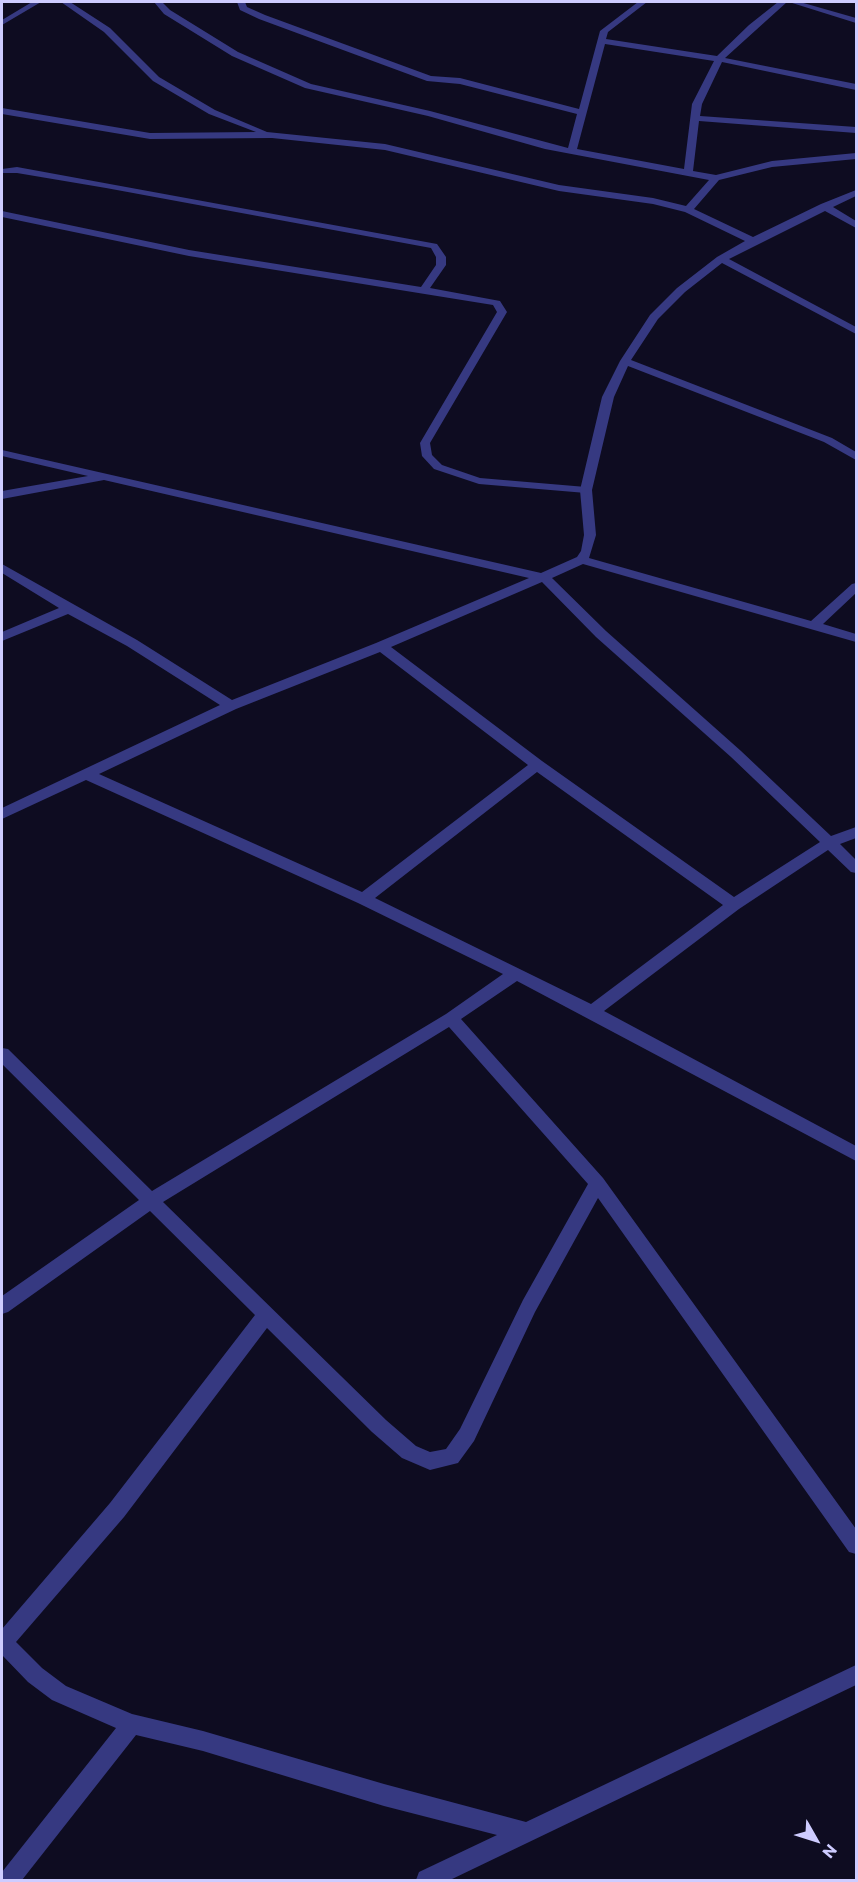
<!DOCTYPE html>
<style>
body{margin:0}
#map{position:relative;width:858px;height:1882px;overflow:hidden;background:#0e0c21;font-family:Commissioner,sans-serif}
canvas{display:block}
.frame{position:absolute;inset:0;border:3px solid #ceccff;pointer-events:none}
.north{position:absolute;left:786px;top:1810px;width:60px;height:60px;-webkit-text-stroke:4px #0e0c21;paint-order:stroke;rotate:129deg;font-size:16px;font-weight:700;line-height:24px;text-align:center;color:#ceccff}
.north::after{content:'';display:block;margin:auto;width:21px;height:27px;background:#ceccff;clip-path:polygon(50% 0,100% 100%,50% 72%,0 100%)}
</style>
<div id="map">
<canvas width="858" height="1882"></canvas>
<div class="frame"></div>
<div class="north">N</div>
</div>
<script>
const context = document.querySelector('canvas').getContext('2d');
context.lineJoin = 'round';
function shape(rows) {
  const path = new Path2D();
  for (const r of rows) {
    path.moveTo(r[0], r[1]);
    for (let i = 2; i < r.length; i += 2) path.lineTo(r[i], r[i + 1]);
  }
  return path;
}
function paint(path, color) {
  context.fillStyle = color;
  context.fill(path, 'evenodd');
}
paint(shape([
 [17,167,437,244,446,257,446,265,430,288,500,301,507,312,430,443,432,455,442,465,480,478,586,487,591,490,586,493,479,484,434,469,422,456,420,443,497,312,493,305,189,256,2,217,2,211,189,250,421,287,436,265,436,257,431,248,106,188,17,173,2,173,2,169,17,167]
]), '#363981');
paint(shape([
 [32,2,41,2,2,25,2,20,32,2],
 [61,2,70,2,110,28,159,77,215,110,267,132,385,144,559,185,653,198,686,206,709,180,545,149,428,116,305,88,232,56,164,14,154,2,162,2,170,10,238,52,311,84,430,111,568,148,577,114,460,84,427,81,259,19,240,10,237,2,245,2,247,7,265,15,431,76,460,78,579,109,600,31,638,2,647,2,608,32,606,39,717,56,749,25,778,2,787,2,725,58,856,84,856,90,722,62,702,104,700,116,856,127,856,133,699,121,693,171,716,175,772,161,856,153,856,159,772,167,719,180,694,209,753,237,821,204,856,190,856,196,833,207,856,221,856,228,825,211,729,259,856,327,856,334,722,263,685,292,658,319,631,360,832,438,856,452,856,460,824,442,628,366,614,397,592,490,596,535,589,558,811,621,852,584,856,583,856,593,823,624,856,634,856,642,583,564,552,578,606,631,741,751,831,836,856,827,856,838,840,844,856,860,856,873,851,872,828,850,739,909,604,1011,856,1146,856,1161,517,981,461,1019,603,1178,856,1529,856,1554,849,1552,598,1198,535,1312,474,1441,458,1463,430,1470,402,1458,372,1432,267,1328,124,1517,16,1642,42,1668,66,1686,132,1714,203,1731,384,1784,526,1822,856,1665,856,1685,450,1880,416,1880,419,1872,497,1835,384,1806,203,1751,136,1735,22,1880,2,1880,2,1872,116,1728,52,1700,28,1682,2,1655,2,1629,110,1503,255,1315,150,1211,8,1312,2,1314,2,1296,139,1200,2,1064,2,1048,8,1049,152,1191,446,1014,503,974,358,903,86,780,2,819,2,808,220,705,127,646,68,614,2,641,2,632,59,608,2,573,2,564,137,640,232,700,376,643,529,578,104,480,2,499,2,491,88,476,2,456,2,450,541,573,577,557,581,551,584,535,580,490,602,397,620,361,650,315,677,288,717,257,745,241,685,212,653,204,559,191,385,150,272,138,150,139,2,114,2,108,150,133,256,132,209,114,153,81,104,32,61,2],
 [605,44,714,61,692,104,684,169,577,149,605,44],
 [542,582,596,637,731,757,820,842,734,897,542,761,391,647,542,582],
 [380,652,528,765,362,892,99,774,236,709,380,652],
 [537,772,723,905,591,1004,375,898,537,772],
 [449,1027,588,1184,523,1300,460,1429,446,1449,430,1452,416,1446,386,1420,163,1202,449,1027],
 [789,2,800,2,856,18,856,23,789,2]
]), '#363981');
</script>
